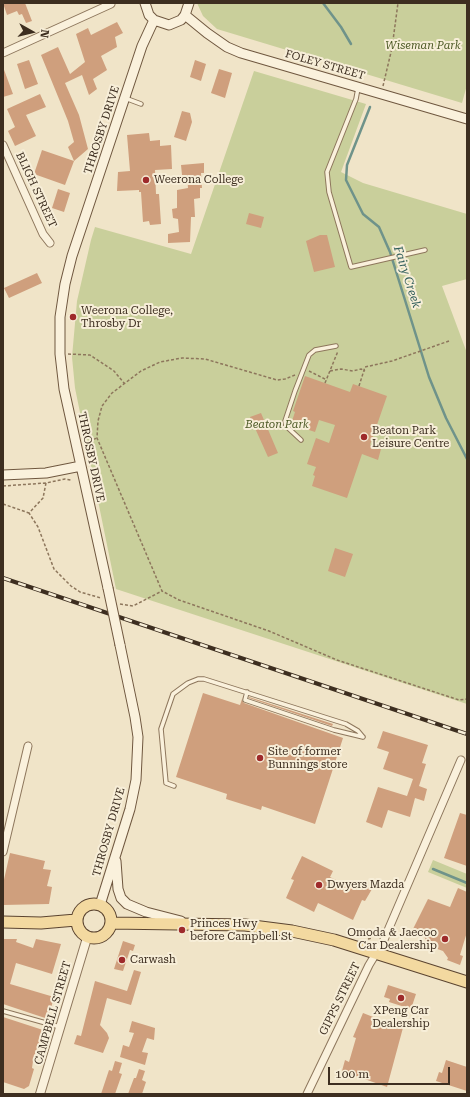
<!DOCTYPE html>
<style>
body{margin:0}
#map{position:relative;width:470px;height:1097px;overflow:hidden;background:#f0e4c8;font-family:"Roboto Serif",serif}
canvas{display:block}
.frame{position:absolute;inset:0;border:4px solid #3d2e20;pointer-events:none}
.north{position:absolute;left:12px;top:12px;width:40px;height:40px;-webkit-text-stroke:3px #f7eed8;paint-order:stroke;rotate:98deg;font-size:11px;font-weight:700;line-height:16px;text-align:center;color:#3d2e20}
.north::after{content:'';display:block;margin:auto;width:14px;height:18px;background:#3d2e20;clip-path:polygon(50% 0,100% 100%,50% 72%,0 100%)}
.scale{position:absolute;left:328px;top:1067px;width:122px;height:18px;box-sizing:border-box;border:2px solid #3d2e20;border-top:0;padding-left:5px;font-size:12px;line-height:14px;white-space:nowrap;color:#3d2e20;-webkit-text-stroke:3px #f7eed8;paint-order:stroke}
</style>
<div id="map">
<canvas width="470" height="1097"></canvas>
<div class="frame"></div>
<div class="north">N</div>
<div class="scale">100 m</div>
</div>
<script>
const context = document.querySelector('canvas').getContext('2d');
context.lineJoin = 'round';
function paint(path, color) {
  context.fillStyle = color;
  context.fill(path, 'evenodd');
}
function shape(rows) {
  const path = new Path2D();
  for (const r of rows) {
    if (r.length === 3) {
      path.moveTo(r[0] + r[2], r[1]);
      path.arc(r[0], r[1], r[2], 0, 2 * Math.PI);
      continue;
    }
    path.moveTo(r[0], r[1]);
    for (let i = 2; i < r.length; i += 2) path.lineTo(r[i], r[i + 1]);
  }
  return path;
}
function stroke(path, color, width, dash) {
  context.strokeStyle = color;
  context.lineWidth = width;
  context.lineCap = dash ? 'butt' : 'round';
  context.setLineDash(dash || []);
  context.stroke(path);
}
function label(font, color, halo, rows, align = 'center') {
  context.font = font + ' "Roboto Serif",serif';
  context.lineWidth = 4;
  context.setLineDash([]);
  context.textBaseline = 'middle';
  context.strokeStyle = halo;
  context.fillStyle = color;
  for (const [text, x, y, turn = 0] of rows) {
    context.save();
    context.translate(x, y);
    context.rotate((+turn || 0) * Math.PI / 180);
    context.textAlign = isNaN(turn) ? turn : align;
    if (halo) context.strokeText(text, 0, 0);
    context.fillText(text, 0, 0);
    context.restore();
  }
}
paint(shape([
 [197,3,467,3,467,85,462,103,217,29,203,16],
 [254,71,366,104,341,172,363,183,467,214,467,279,442,286,467,353,467,704,116,589,75,388,72,357,77,301,91,240,95,227,191,254],
 [433,860,467,874,467,888,428,872]
]), '#c9cf9b');
stroke(shape([
 [323,3,341,27,351,44],
 [370,107,347,165,346,180,363,214,379,227,390,252,429,377,446,418,467,459],
 [433,869,467,883]
]), '#6f938a', 2.5);
paint(shape([
 [3,3,25,3,32,21,26,23,22,14,19,15,17,11,7,15],
 [117,22,123,33,115,37,117,47,101,56,107,70,93,79,97,89,89,95,82,75,65,83,79,115,88,149,74,161,68,147,74,142,68,121,41,55,58,47,70,74,85,62,76,34,88,28,91,35],
 [29,60,38,84,25,89,17,64],
 [195,60,206,64,201,81,190,77],
 [3,67,13,94,3,97],
 [219,69,232,73,225,98,211,93],
 [40,94,46,107,26,115,36,136,15,146,8,131,15,127,7,109],
 [182,111,190,113,192,122,186,141,174,137],
 [149,133,150,141,160,140,160,146,171,145,172,169,155,170,156,194,159,194,161,224,150,225,149,221,143,222,141,192,139,192,139,190,117,191,118,172,130,171,127,135],
 [42,150,74,161,65,185,34,174],
 [204,163,204,173,201,173,202,188,200,188,200,198,194,199,195,217,191,217,190,242,168,243,168,234,179,232,178,219,173,218,172,209,177,208,177,190,188,188,187,175,182,175,181,165],
 [58,189,70,193,64,212,52,208],
 [249,213,264,217,261,228,246,224],
 [320,235,327,235,335,267,314,272,306,241],
 [37,273,42,283,9,298,4,288],
 [305,376,350,392,353,384,387,396,370,445,381,449,378,460,362,454,347,498,312,486,315,476,313,475,316,467,307,464,316,438,329,443,335,425,319,420,315,432,291,424,295,412,293,411],
 [261,413,278,453,268,457,250,417],
 [335,548,353,554,345,577,328,571],
 [203,693,240,705,243,696,242,700,244,703,343,738,315,824,262,806,261,810,226,799,227,794,176,777],
 [249,697,333,724,332,726,249,698],
 [383,731,428,745,422,763,426,764,419,786,427,789,424,801,415,798,410,817,388,810,382,828,366,822,378,787,407,796,413,779,383,769,389,752,377,748],
 [460,813,467,815,467,866,444,858],
 [10,853,45,861,43,869,51,870,47,886,52,887,49,904,3,905,3,884],
 [302,856,333,871,330,877,354,889,357,882,372,889,365,901,362,900,353,920,318,903,314,912,286,898,294,880,291,879],
 [458,888,467,892,467,932,460,955,463,956,460,965,447,960,448,958,443,951,429,946,423,934,413,929,428,899,450,907],
 [3,939,17,939,16,942,33,948,36,939,61,944,52,974,16,963,10,984,54,997,48,1019,3,1004],
 [123,941,135,945,133,951,130,950,123,971,114,969],
 [134,970,141,972,131,1005,107,998,100,1025,107,1033,109,1038,103,1053,74,1044,77,1035,81,1036,95,981,127,991],
 [388,985,416,994,411,1009,389,1002,390,999,384,997],
 [363,1013,391,1024,392,1020,404,1024,387,1087,342,1071,345,1060,349,1062,356,1038,353,1037],
 [3,1017,43,1030,33,1061,32,1068,34,1069,29,1086,24,1089,3,1082],
 [132,1021,155,1028,154,1040,147,1038,142,1052,148,1053,145,1065,120,1057,123,1045,129,1047,134,1033,129,1032],
 [446,1060,467,1067,467,1091,436,1081,439,1072,442,1073],
 [115,1061,122,1063,119,1073,122,1074,115,1094,101,1094,109,1070,112,1071],
 [139,1069,145,1071,142,1080,146,1082,142,1094,128,1094,134,1078,136,1078]
]), '#cf9f7d');
const service = shape([
 [358,88,356,99,327,172,329,192,351,267,425,250],
 [125,98,141,104],
 [301,440,286,426,285,421,295,391,309,355,315,350,336,346],
 [247,692,245,700,334,730,363,737],
 [174,786,166,783,161,729,173,694,188,683,198,679,204,679,346,724,358,731,363,737],
 [3,1011,60,1027]
]);
const minor = shape([
 [3,53,111,4],
 [3,145,43,234,50,243],
 [3,852,28,746],
 [307,1094,369,965,383,942,461,760]
]);
const tertiary = shape([
 [40,1094,87,938]
]);
const secondary = shape([
 [145,3,149,15,154,20,169,25,181,20,185,15,189,3],
 [185,15,207,33,227,47,241,53,467,119],
 [3,475,46,473,81,466],
 [108,588,64,389,60,354,60,317,65,284,72,256,142,46,154,20],
 [116,861,118,889,121,898,127,904,146,912,181,921],
 [100,905,130,809,136,780,138,737,135,717,120,645]
]);
const primary = shape([
 [94,921,17],
 [3,922,41,923,76,920],
 [111,923,245,925,292,931,334,940,467,982]
]);
stroke(service, '#8d765c', 5.5);
stroke(minor, '#8d765c', 9);
stroke(tertiary, '#8d765c', 10);
stroke(secondary, '#6f573f', 11);
stroke(primary, '#5b4430', 13);
stroke(shape([
 [383,86,392,48,398,3],
 [68,354,90,355,114,371,124,383],
 [309,371,327,380],
 [330,371,341,369,353,371,361,369,365,371],
 [295,375,285,379,277,380,205,359,182,358,160,362,141,371,112,393,102,406,98,421,97,438,162,591,179,600,269,631,337,660,459,700,467,699],
 [325,383,338,351],
 [359,386,365,367,392,361,449,341],
 [84,443,97,438],
 [46,483,43,498,29,513,38,527,54,569,71,586,80,592,101,598],
 [3,486,46,483,65,479,71,480],
 [3,504,29,513],
 [120,604,133,606,162,591],
 [368,939,372,938]
]), '#8d765c', 1.5, [3, 2]);
stroke(service, '#faf1dc', 3.5);
stroke(minor, '#faf1dc', 7);
stroke(tertiary, '#faf1dc', 8);
stroke(secondary, '#faf1dc', 9);
stroke(primary, '#f3d9a0', 11);
const rail = shape([
 [3,578,467,734]
]);
stroke(rail, '#3d2e20', 4);
stroke(rail, '#f7eed8', 2.5, [8]);
const secondaryBridge = shape([
 [108,588,120,645]
]);
stroke(secondaryBridge, '#6f573f', 11, []);
stroke(secondaryBridge, '#faf1dc', 9);
for (const [x, y, r, color] of [
 [146,180,4,"#9e2a2b"],
 [73,317,4,"#9e2a2b"],
 [364,437,4,"#9e2a2b"],
 [260,758,4,"#9e2a2b"],
 [319,885,4,"#9e2a2b"],
 [182,930,4,"#9e2a2b"],
 [445,939,4,"#9e2a2b"],
 [122,960,4,"#9e2a2b"],
 [401,998,4,"#9e2a2b"]
]) {
  const dot = new Path2D();
  dot.arc(x, y, r, 0, 2 * Math.PI);
  context.fillStyle = color;
  context.fill(dot);
  stroke(dot, '#f7eed8', 1.5);
}
label('italic 11px', '#4d5a26', '#f7eed8', [
 ["Wiseman Park",423,46],
 ["Beaton Park",277,425]
]);
label('11px', '#3d2e20', '#f7eed8', [
 ["FOLEY STREET",325,65,16],
 ["THROSBY DRIVE",102,130,-72],
 ["BLIGH STREET",36,190,65],
 ["THROSBY DRIVE",91,457,78],
 ["THROSBY DRIVE",109,832,-74],
 ["GIPPS STREET",340,999,-64],
 ["CAMPBELL STREET",53,1013,-74]
]);
label('11px', '#3d2e20', '#f7eed8', [
 ["Weerona College",154,180],
 ["Weerona College,",81,311],
 ["Throsby Dr",81,324],
 ["Beaton Park",372,431],
 ["Leisure Centre",372,444],
 ["Site of former",268,752],
 ["Bunnings store",268,765],
 ["Dwyers Mazda",327,885],
 ["Princes Hwy",190,924],
 ["before Campbell St",190,937],
 ["Omoda & Jaecoo",437,933,"right"],
 ["Car Dealership",437,946,"right"],
 ["Carwash",130,960],
 ["XPeng Car",401,1011,"center"],
 ["Dealership",401,1024,"center"]
], 'left');
label('italic 12px', '#2f5d5a', '#f7eed8', [
 ["Fairy Creek",407,277,72]
]);
</script>
